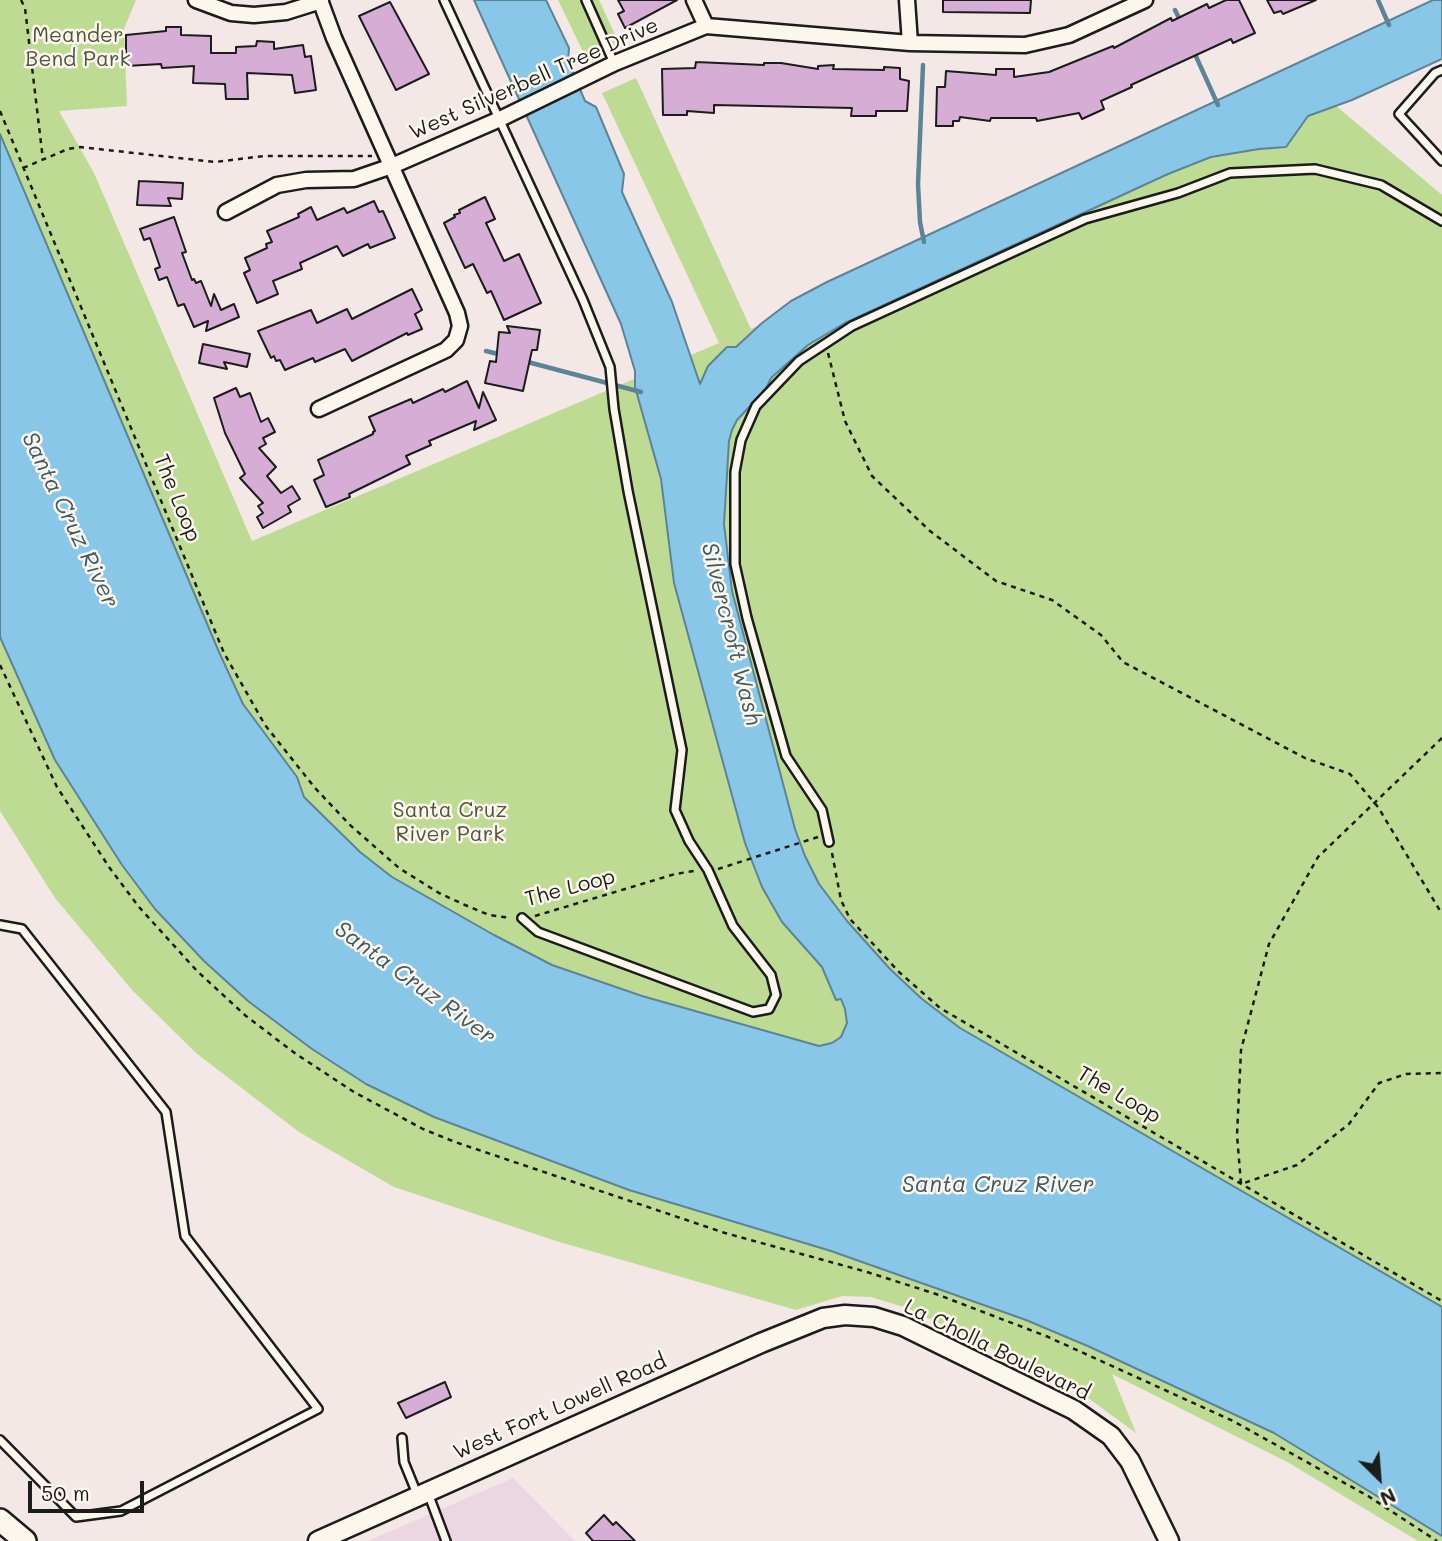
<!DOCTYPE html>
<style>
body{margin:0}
#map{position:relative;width:1442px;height:1541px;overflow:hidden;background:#f4e8e7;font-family:Mali,sans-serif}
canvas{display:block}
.north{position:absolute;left:1344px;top:1443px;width:70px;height:70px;-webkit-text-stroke:5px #fbf7ec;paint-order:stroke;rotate:155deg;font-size:19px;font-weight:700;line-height:28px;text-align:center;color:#1c1c1c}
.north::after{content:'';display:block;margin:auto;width:24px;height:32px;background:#1c1c1c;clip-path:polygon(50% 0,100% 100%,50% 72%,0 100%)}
.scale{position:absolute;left:28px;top:1481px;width:116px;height:32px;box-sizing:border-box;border:4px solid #1c1c1c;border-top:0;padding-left:9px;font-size:21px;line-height:24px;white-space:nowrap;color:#1c1c1c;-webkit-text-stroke:5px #fbf7ec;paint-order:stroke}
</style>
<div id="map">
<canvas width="1442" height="1541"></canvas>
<div class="north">N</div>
<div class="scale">50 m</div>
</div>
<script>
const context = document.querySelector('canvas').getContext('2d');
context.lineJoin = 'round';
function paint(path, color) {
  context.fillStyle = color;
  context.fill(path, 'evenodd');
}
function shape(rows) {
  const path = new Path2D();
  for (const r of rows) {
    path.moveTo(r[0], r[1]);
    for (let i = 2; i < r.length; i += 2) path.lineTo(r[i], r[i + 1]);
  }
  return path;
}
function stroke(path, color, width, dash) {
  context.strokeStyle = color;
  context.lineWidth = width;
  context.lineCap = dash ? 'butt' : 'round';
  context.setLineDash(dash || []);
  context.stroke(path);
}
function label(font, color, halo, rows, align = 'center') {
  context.font = font + ' Mali,sans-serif';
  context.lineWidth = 5;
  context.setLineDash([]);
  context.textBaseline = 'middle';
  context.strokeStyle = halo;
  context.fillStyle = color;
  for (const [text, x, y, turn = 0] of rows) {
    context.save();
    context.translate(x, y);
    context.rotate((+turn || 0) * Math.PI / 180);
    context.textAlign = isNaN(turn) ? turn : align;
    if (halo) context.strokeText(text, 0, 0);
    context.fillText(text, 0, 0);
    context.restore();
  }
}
paint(shape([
 [513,1478,575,1541,368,1541]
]), '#ebd6e1');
paint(shape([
 [0,0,136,0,124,29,127,106,59,111,94,173,252,541,719,343,602,93,636,78,751,329,1309,83,1442,195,1442,1541,1418,1541,1289,1463,1112,1374,1136,1433,1073,1387,907,1308,871,1297,842,1296,796,1310,556,1241,394,1187,299,1132,196,1053,132,990,55,898,0,811],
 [558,0,599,0,619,43,586,58]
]), '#bedb93');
const water = shape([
 [474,0,546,0,569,48,568,61,585,101,596,107,624,174,622,192,672,302,700,384,708,366,727,347,736,347,762,323,791,301,827,282,1433,0,1442,0,1442,59,1352,100,1308,116,1286,147,1259,149,1211,157,1168,174,845,323,808,345,771,378,766,389,737,420,732,430,729,441,724,524,732,591,795,829,805,856,819,884,847,921,890,969,922,999,960,1028,1442,1307,1442,1536,1274,1433,1090,1347,1026,1320,831,1251,629,1190,434,1117,366,1084,312,1049,248,1001,204,961,155,909,122,865,55,760,0,637,0,134,219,652,243,704,297,777,304,797,360,852,392,877,494,935,552,965,642,996,819,1046,832,1043,841,1037,847,1023,845,1009,841,999,836,1000,822,967,782,922,762,887,745,843,674,583,661,479,635,387,635,371,621,324,474,0]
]);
paint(water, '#88c7e8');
stroke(water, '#5d8396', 2);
stroke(shape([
 [1378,0,1389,25],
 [1175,10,1181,22],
 [1194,52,1218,105],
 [923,65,918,184,920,222,924,242],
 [486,351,502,355],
 [524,361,641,392]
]), '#5d8396', 4.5);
const building = shape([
 [618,0,677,0,625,28,618,14,624,11,618,0],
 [943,0,1031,0,1030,13,943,12,943,0],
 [1226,0,1239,0,1255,33,1233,43,1231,39,1131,85,1132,87,1101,101,1104,109,1082,119,1079,113,1037,121,1036,118,991,118,990,121,960,117,959,121,953,121,953,126,936,126,937,87,945,87,946,71,996,75,996,69,1014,69,1014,77,1049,72,1113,46,1114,48,1171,18,1172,21,1207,4,1209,8,1226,0],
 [1267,0,1316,0,1283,14,1281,11,1274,13,1267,0],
 [390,2,429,74,396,90,359,16,390,2],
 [166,27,181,27,181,35,211,36,211,53,236,53,236,47,256,46,257,41,274,42,274,49,303,45,305,57,311,56,316,90,295,93,292,75,247,73,248,99,226,99,225,84,193,83,194,66,162,68,161,64,126,66,126,35,166,31,166,27],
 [696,62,764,65,764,63,781,63,818,69,818,66,834,65,833,69,884,70,884,67,900,68,900,79,909,81,907,111,876,111,876,116,851,116,852,108,714,105,714,113,687,111,687,115,663,115,662,69,695,68,696,62],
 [139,181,183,183,182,199,168,198,171,206,137,205,139,181],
 [485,197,495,219,486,223,504,261,519,254,541,303,504,320,491,291,487,293,473,264,465,268,444,223,455,217,454,215,460,213,459,210,485,197],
 [374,201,379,212,383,211,395,238,370,248,368,244,343,256,337,246,300,263,302,269,273,281,278,294,257,303,244,273,250,270,245,258,267,248,266,244,272,242,267,231,299,217,298,214,311,207,317,220,344,208,347,213,374,201],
 [174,217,186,252,182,253,192,280,194,279,196,283,201,281,211,306,214,294,221,310,234,304,239,317,206,331,208,321,194,327,184,304,178,306,167,277,159,280,155,269,160,267,150,238,144,240,140,229,174,217],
 [412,289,422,310,415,314,422,329,408,335,407,333,352,361,345,349,315,362,313,358,285,370,280,360,276,361,274,356,271,358,258,331,311,310,317,323,347,309,352,319,412,289],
 [507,326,540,330,537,350,532,350,523,391,485,383,490,361,496,362,499,332,510,333,507,326],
 [203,344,250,354,247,367,224,362,227,369,199,363,203,344],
 [467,381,479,408,483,392,496,420,474,430,476,421,429,441,431,445,406,456,410,464,349,494,350,497,326,507,314,480,324,475,318,460,373,434,373,432,375,431,369,417,411,399,413,403,443,389,445,392,467,381],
 [236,388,240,397,250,393,261,422,268,418,275,432,263,438,266,444,259,448,276,467,267,476,281,493,292,486,300,499,288,506,291,512,263,528,257,517,263,513,258,506,263,503,240,478,245,474,225,433,214,398,236,388],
 [445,1382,451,1397,406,1418,398,1403,445,1382],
 [604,1515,613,1525,616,1522,635,1541,593,1541,586,1533,604,1515]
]);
paint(building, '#d6add4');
stroke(building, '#1c1c1c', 2);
const service = shape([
 [444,0,583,300,610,367,614,409,628,491,682,750,675,810,689,841,708,870,733,926,771,975,776,995,769,1009,753,1012,538,932,522,918],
 [586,0,614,63],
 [1442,70,1435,73,1399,114,1442,161],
 [829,842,822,810,786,756,747,618,735,564,735,472,741,440,756,406,799,361,852,326,1085,219,1178,193,1230,173,1315,169,1381,185,1442,221],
 [0,925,22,929,166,1112,185,1236,318,1409,121,1511,76,1517,0,1440],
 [402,1438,404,1462,417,1494],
 [428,1493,446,1541]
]);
const minor = shape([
 [196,0,231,13,254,15,286,12,321,1],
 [694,0,706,26],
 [907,0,910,43],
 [226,212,277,185,306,180,354,179,392,166,500,119,615,63,706,26,910,43,1025,45,1069,35,1145,0],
 [319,409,446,350,456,340,460,326,457,313,334,38,320,0]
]);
const tertiary = shape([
 [318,1541,761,1343,823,1318,845,1315,874,1317,903,1326,1074,1410,1111,1436,1130,1461,1169,1541]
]);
const secondary = shape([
 [0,1520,25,1541]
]);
stroke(service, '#1c1c1c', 12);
stroke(minor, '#1c1c1c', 19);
stroke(tertiary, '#1c1c1c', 23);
stroke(secondary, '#1c1c1c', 26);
stroke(shape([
 [21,0,25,8,43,160],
 [0,111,224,653,265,725,315,788,350,825,399,868,439,893,465,905,489,915,511,918],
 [23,168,68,149,80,147,215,162,264,156,372,156],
 [828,353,845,421,872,476,930,531,996,581,1052,600,1101,635,1123,662,1305,758,1350,774,1378,807,1442,914],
 [0,665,57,787,109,867,139,907,197,971,246,1016,296,1054,354,1092,423,1129,455,1142,725,1233,867,1272,936,1294,1046,1336,1233,1421,1368,1496,1437,1541],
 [1442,738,1318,857,1269,944,1241,1050,1237,1135,1241,1184,1297,1165,1349,1124,1379,1083,1406,1074,1442,1073],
 [832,853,841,900,850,919,899,972,940,1008,1442,1301],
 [718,869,818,837],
 [535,916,675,874,694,871]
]), '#1c1c1c', 2.5, [5, 5]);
stroke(service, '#fbf7ec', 7);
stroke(minor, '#fbf7ec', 14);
stroke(tertiary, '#fbf7ec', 18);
stroke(secondary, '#fbf7ec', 21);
label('21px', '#4d5540', '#fbf7ec', [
 ["Meander",78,36],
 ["Bend Park",78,60],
 ["Santa Cruz",450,811],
 ["River Park",450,835]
]);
label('21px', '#1c1c1c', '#fbf7ec', [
 ["West Silverbell Tree Drive",534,79,-24],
 ["The Loop",177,498,68],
 ["The Loop",570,888,-15],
 ["The Loop",1119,1095,30],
 ["La Cholla Boulevard",997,1350,26],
 ["West Fort Lowell Road",560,1407,-24]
]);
label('italic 23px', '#425863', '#fbf7ec', [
 ["Santa Cruz River",70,520,64],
 ["Silvercroft Wash",731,634,76],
 ["Santa Cruz River",415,983,36],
 ["Santa Cruz River",998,1185]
]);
</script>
